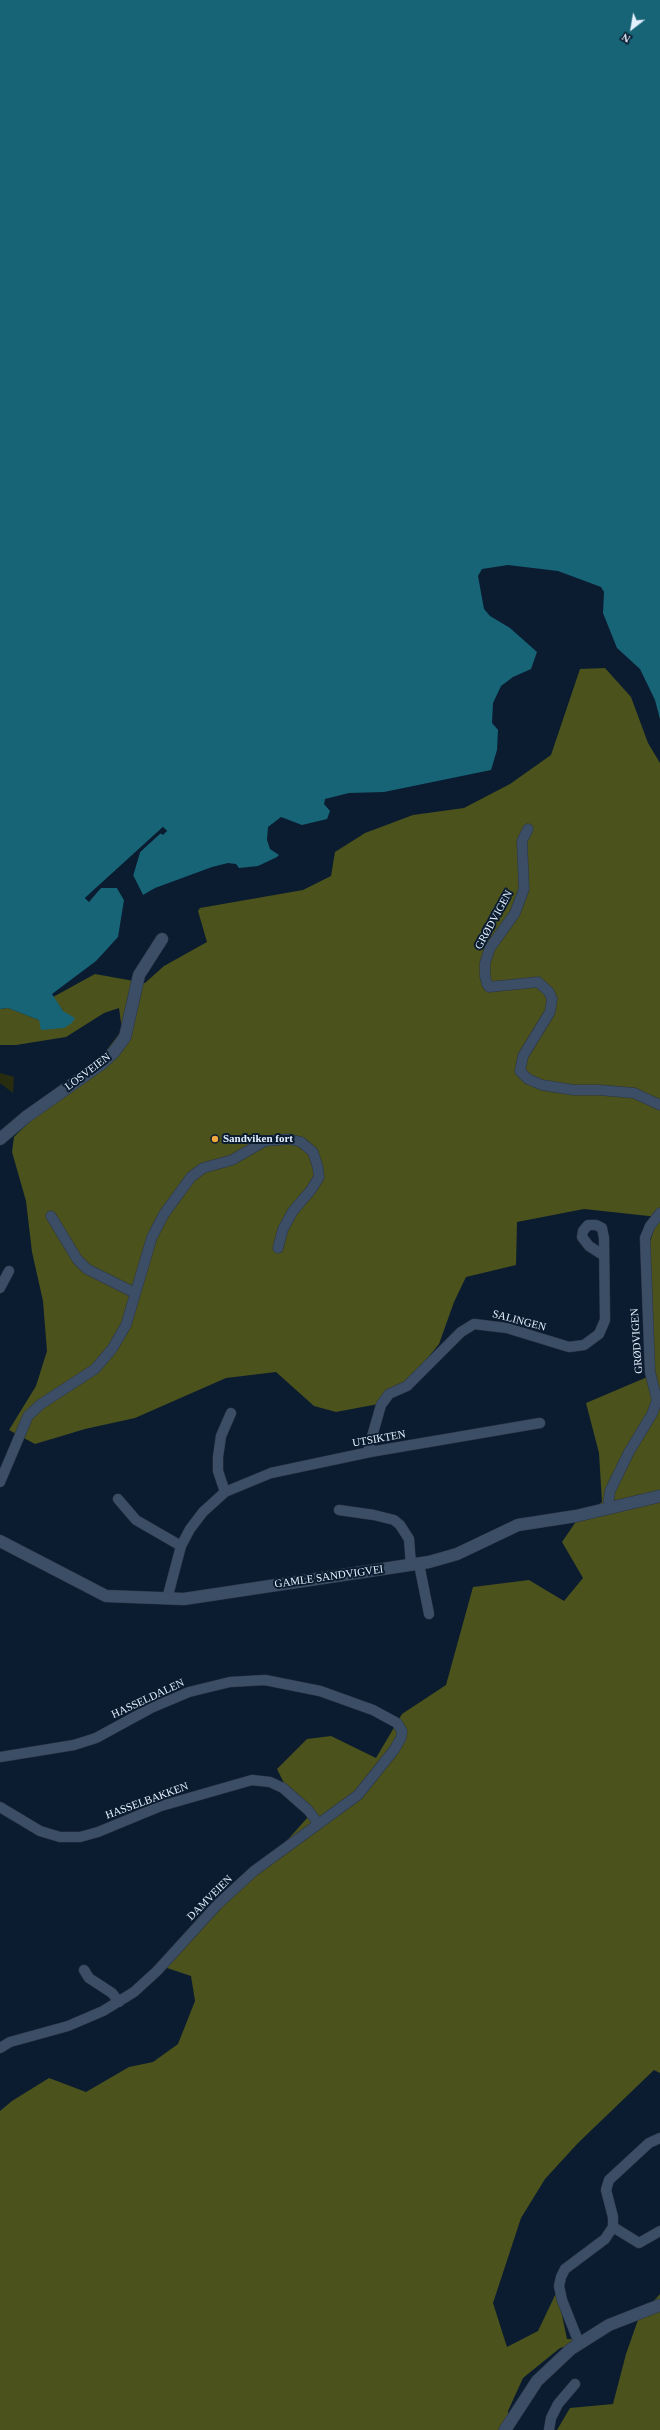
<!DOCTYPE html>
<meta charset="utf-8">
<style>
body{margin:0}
#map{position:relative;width:660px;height:2430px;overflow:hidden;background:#0b1c30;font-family:"Times New Roman",serif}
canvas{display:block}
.north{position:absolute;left:612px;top:8px;width:40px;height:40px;-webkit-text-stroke:3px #0b1c30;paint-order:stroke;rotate:211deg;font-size:11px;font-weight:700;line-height:16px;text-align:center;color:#e5f0fe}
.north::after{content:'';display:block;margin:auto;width:14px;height:18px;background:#e5f0fe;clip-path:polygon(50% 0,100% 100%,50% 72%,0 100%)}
</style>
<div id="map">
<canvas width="660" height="2430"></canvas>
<div class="north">N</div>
</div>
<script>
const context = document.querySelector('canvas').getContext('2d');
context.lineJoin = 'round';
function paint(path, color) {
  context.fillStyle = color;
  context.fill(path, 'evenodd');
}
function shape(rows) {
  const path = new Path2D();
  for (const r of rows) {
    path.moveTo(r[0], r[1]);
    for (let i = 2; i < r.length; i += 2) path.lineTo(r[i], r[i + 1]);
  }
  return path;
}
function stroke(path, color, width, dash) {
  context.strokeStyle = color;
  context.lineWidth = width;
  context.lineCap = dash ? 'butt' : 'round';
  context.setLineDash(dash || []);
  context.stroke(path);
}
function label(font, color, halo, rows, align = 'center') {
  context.font = font + ' "Times New Roman",serif';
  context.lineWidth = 4;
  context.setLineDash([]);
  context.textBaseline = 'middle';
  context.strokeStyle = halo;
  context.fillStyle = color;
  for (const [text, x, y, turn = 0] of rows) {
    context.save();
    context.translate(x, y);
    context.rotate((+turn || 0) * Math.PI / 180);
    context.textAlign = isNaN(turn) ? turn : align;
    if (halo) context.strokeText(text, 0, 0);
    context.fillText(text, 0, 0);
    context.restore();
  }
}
paint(shape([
 [0,1073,14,1077,13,1093,0,1083]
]), '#292d0f');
paint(shape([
 [605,668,631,697,648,743,660,763,660,2073,654,2070,578,2143,545,2179,521,2218,493,2303,507,2347,538,2331,557,2291,567,2339,593,2340,560,2348,523,2378,508,2411,508,2430,0,2430,0,2111,12,2101,49,2078,86,2092,129,2067,153,2062,178,2044,195,2001,191,1976,167,1968,151,1981,164,1958,274,1855,308,1817,286,1787,277,1769,307,1739,331,1736,376,1758,402,1714,446,1685,473,1587,529,1580,564,1601,583,1578,562,1542,577,1520,602,1502,599,1453,586,1403,652,1375,649,1245,658,1217,584,1209,517,1222,516,1265,466,1277,454,1302,439,1344,409,1381,389,1393,389,1402,336,1412,314,1406,276,1372,226,1378,135,1418,85,1429,35,1444,9,1430,36,1386,47,1351,43,1301,32,1252,26,1201,12,1152,14,1137,50,1101,90,1072,122,1030,119,1008,104,1013,66,1037,16,1045,0,1045,0,1009,8,1008,39,1020,63,1011,53,997,95,974,145,983,164,966,207,942,198,911,200,908,303,890,331,876,335,852,365,833,413,815,464,808,510,784,551,755,580,669],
 [660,2294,660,2430,557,2430,570,2408,613,2404,626,2354,639,2317]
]), '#4b521c');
paint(shape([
 [0,0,660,0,660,719,655,700,640,669,617,648,603,613,604,592,601,587,558,571,508,565,482,569,478,576,484,609,490,616,510,628,537,652,531,669,513,677,501,686,493,703,492,723,498,730,497,750,491,770,384,792,349,793,325,799,324,804,330,811,327,819,302,825,281,817,268,827,267,840,270,849,279,855,277,857,258,866,239,868,236,864,228,863,212,867,155,888,143,895,133,876,140,852,161,833,167,831,163,827,85,898,89,902,91,897,101,888,117,888,124,900,118,937,96,961,52,994,63,1011,75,1018,72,1023,64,1028,41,1030,39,1020,8,1008,0,1009]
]), '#176477');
paint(shape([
 [163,827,167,831,163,835,160,833,140,852,133,875,144,897,141,896,131,876,137,854,102,886,119,886,126,903,117,888,101,888,89,902,85,898]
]), '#0b1c30');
const street = shape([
 [528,829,522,841,524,889,515,913,490,948,485,963,485,976,487,984,489,987,538,982,549,992,552,999,550,1012,523,1056,520,1071,528,1079,542,1085,574,1090,599,1090,634,1093,660,1105],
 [51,1216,77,1259,87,1269,135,1293],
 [0,1288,9,1271],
 [370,1452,369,1447,381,1405,389,1394,407,1386,461,1332,474,1324,507,1328,569,1347,584,1345,599,1334,605,1320,604,1238,602,1228,596,1225,588,1225,583,1231,582,1237,589,1246,603,1255],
 [0,1482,28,1416,41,1404,95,1369,112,1349,126,1325,152,1237,164,1214,191,1177,203,1168,232,1160,265,1141,289,1139,301,1142,313,1152,318,1168,319,1177,311,1190,293,1211,283,1229,278,1248],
 [225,1492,218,1471,218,1457,221,1436,231,1413],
 [118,1499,136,1520,181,1546],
 [608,1507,610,1491,629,1452,652,1414,657,1400,650,1372,645,1238,650,1226,660,1213],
 [339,1510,374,1515,394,1520,400,1525,409,1539,411,1565],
 [419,1564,429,1614],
 [167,1599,181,1546,190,1529,203,1512,225,1492,271,1473,370,1452,540,1423],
 [0,1757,74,1745,96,1738,151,1708,189,1692,230,1682,265,1680,320,1691,373,1710,397,1723,402,1731,401,1738,394,1750,358,1795,254,1871,218,1904,157,1971,134,1992,103,2011,68,2026,10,2042,0,2048],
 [0,1807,40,1831,60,1837,80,1837,98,1832,161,1806,252,1780,270,1782,283,1788,308,1810,318,1823],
 [84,1970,89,1978,112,1993,119,2002],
 [613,2227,639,2243,660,2231],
 [579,2343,562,2300,559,2286,561,2277,565,2269,605,2239,613,2227,613,2217,606,2190,609,2180,649,2143,660,2138],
 [549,2430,551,2418,558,2404,575,2384]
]);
const secondary = shape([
 [0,1139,26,1117,101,1064,114,1052,125,1037,139,975,162,939],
 [0,1541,106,1596,184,1599,429,1562,457,1554,518,1525,576,1516,660,1496],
 [505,2430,537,2381,571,2349,609,2325,660,2305]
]);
stroke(street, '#2e3545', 11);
stroke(secondary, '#2e3545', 13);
stroke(street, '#3b4e65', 10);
stroke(secondary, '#3b4e65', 12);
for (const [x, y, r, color] of [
 [215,1139,4,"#efa73e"]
]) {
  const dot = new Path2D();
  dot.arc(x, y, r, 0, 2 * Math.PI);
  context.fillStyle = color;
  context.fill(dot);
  stroke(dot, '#0b1c30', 1.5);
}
label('11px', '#e5f0fe', '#0b1c30', [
 ["GRØDVIGEN",494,920,-61],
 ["LOSVEIEN",88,1072,-37],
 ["SALINGEN",519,1321,15],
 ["GRØDVIGEN",637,1341,-94],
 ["UTSIKTEN",379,1439,-10],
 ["GAMLE SANDVIGVEI",329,1577,-8],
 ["HASSELDALEN",148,1699,-25],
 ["HASSELBAKKEN",147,1801,-20],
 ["DAMVEIEN",210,1898,-45]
]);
label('bold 11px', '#e5f0fe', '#0b1c30', [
 ["Sandviken fort",223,1139]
], 'left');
</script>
